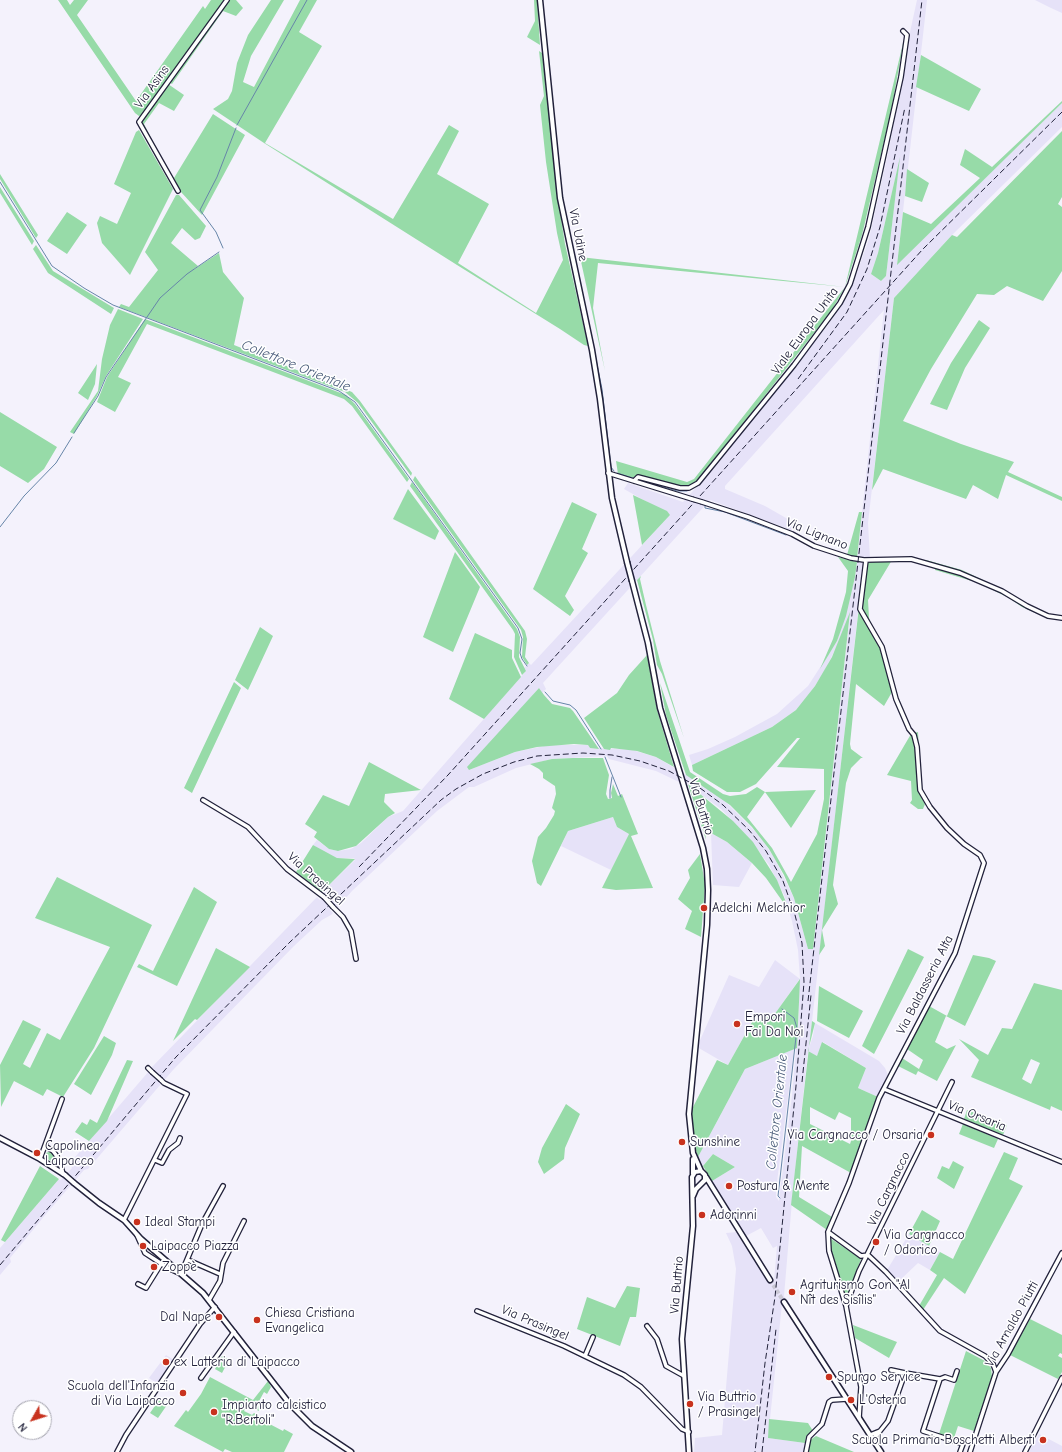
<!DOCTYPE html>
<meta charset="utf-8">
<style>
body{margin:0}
#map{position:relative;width:1062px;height:1452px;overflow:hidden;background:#f4f2fc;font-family:"Comic Neue",sans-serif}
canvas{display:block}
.north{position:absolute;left:12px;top:1400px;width:40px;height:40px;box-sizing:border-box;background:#fff;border:1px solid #a7a7b1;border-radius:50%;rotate:231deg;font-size:11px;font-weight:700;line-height:16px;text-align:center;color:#22223b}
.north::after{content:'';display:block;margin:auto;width:14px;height:18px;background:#c8321e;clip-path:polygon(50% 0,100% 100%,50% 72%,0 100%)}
</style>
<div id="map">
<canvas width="1062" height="1452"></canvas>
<div class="north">N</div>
</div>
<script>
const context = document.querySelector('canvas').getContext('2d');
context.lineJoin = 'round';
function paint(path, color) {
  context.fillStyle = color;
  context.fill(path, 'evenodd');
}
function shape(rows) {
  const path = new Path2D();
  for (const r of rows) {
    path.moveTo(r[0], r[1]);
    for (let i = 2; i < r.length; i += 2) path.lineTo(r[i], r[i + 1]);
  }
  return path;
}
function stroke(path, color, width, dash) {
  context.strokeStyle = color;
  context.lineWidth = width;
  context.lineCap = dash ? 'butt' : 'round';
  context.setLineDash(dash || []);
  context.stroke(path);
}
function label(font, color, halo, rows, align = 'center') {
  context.font = font + ' "Comic Neue",sans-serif';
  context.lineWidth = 3;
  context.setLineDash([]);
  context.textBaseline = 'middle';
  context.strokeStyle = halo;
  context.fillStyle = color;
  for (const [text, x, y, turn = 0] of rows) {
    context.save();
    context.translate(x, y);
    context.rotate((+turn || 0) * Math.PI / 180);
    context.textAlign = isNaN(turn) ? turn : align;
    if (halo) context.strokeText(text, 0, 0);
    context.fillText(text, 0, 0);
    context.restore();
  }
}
paint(shape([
 [917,0,927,0,897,264,1062,103,1062,127,952,235,894,298,868,523,870,559,864,559,809,1048,813,1036,815,1023,879,1061,885,1068,888,1075,878,1097,858,1088,866,1068,823,1042,817,1056,808,1052,793,1189,784,1296,786,1300,782,1304,768,1438,805,1443,804,1452,694,1452,695,1438,722,1435,736,1269,732,1246,726,1233,737,1232,768,1282,772,1279,774,1281,777,1246,773,1248,761,1228,746,1236,712,1181,735,1167,713,1154,703,1166,698,1157,745,1069,794,1049,776,1190,776,1197,779,1201,792,1095,799,1016,799,980,774,1015,752,1022,728,1065,697,1047,729,975,759,987,775,960,800,979,798,950,792,921,784,895,769,865,748,837,721,809,692,788,691,786,678,778,679,782,656,771,609,759,607,756,552,759,516,768,474,787,469,787,437,811,352,891,337,908,334,905,330,910,333,913,331,915,322,920,294,946,173,1070,88,1169,84,1170,46,1214,10,1258,11,1262,0,1275,0,1248,58,1180,61,1180,72,1168,70,1163,149,1071,154,1072,151,1068,317,897,320,900,325,896,322,892,355,860,354,858,337,858,324,852,313,845,317,840,329,849,338,851,351,849,361,843,388,817,403,811,526,671,524,668,529,663,531,665,670,515,624,489,628,483,683,502,719,462,828,325,851,289,869,239,890,144,910,32],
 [899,162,886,276,881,281,871,274,878,253],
 [884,310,855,577,837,641,808,686,777,714,735,737,708,749,689,755,692,765,772,727,796,710,805,701,824,672,839,642,850,615,813,949,808,949,794,898,774,857,758,834,723,799,695,780,656,757,629,749,590,748,588,745,549,745,515,752,469,770,539,688,542,693,546,689,543,683,710,500,791,530,796,527,793,522,765,506,725,489,725,486],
 [1035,0,1062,0,1062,13,1051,8],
 [613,817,617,827,629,834,611,870,561,846,568,831],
 [711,833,727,842,752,863,739,887,713,885],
 [909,1234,940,1252,930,1270,918,1263,898,1282,887,1270],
 [166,1355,174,1360,158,1384,149,1378],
 [1039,1434,1062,1446,1062,1452,1029,1452]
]), '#e6e2f8');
paint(shape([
 [58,0,67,0,70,5,74,0,88,0,77,15,136,101,203,6,205,9,211,0,224,0,143,115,139,116,135,113],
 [228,0,236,0,243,8,236,16,223,11,172,84,169,82],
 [271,0,284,0,251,56,243,82,254,87,300,0,317,0,299,32,322,46,265,143,393,219,449,125,459,131,437,174,489,204,458,263,536,313,563,260,557,233,546,162,540,105,544,96,539,51,542,53,558,200,565,244,588,346,584,345,560,329,457,265,264,143,213,109,228,99,232,91,237,63,248,35],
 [534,0,537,0,540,45,527,37,535,21],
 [904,39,891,112,862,235,845,287,832,310,709,467,695,482,689,486,676,486,639,475,632,478,618,474,616,461,687,482,694,479,845,287,598,263,593,308,605,371,580,257,845,287],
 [921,55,981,89,969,111,916,87],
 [168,84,184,95,174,111,159,103,144,124,158,152,142,122],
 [1062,101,1062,103,897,265,903,212,931,224,980,178,960,165,965,149,992,167],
 [213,114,245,135,202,215,181,192,174,178],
 [139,130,173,189,130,275,102,243,97,223,100,216,117,224,131,193,114,184,136,132],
 [1062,131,1062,197,1058,204,1062,207,1062,271,1043,301,1007,286,994,295,977,294,931,369,903,421,961,444,1014,462,1008,472,1062,497,1062,501,1006,475,998,499,973,485,966,499,883,469,872,490,894,298,952,235,957,237],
 [900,157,886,276,881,281,871,274,878,253],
 [907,169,929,183,922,202,905,196],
 [0,174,38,235,36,238,0,179],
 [0,187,34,241,32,245,0,193],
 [176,195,179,195,206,226,200,238,195,240,182,228,171,243,198,266,193,270,219,253,223,272,244,298,234,345,352,392,360,401,412,473,411,476,358,403,345,392,119,307,121,304,129,307,158,270,145,252],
 [67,212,87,225,67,254,47,241],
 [36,245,53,271,114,308,111,314,48,273,33,249],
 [118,309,143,319,106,376,97,396,74,434,70,432,98,391,102,359,110,325],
 [145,319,346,395,355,404,409,479,407,482,352,406,344,399,147,324,118,377,131,383,115,412,97,402,107,377],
 [979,320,990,328,965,368,947,410,930,404,951,363],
 [97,364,95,384,88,400,78,393],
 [0,412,57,447,44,469,28,483,0,466],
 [415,476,525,631,527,639,525,657,529,663,527,665,522,657,523,637,521,630,413,480],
 [412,482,517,629,520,637,519,657,526,671,522,675,514,657,515,634,513,630,410,486],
 [408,489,439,531,435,540,393,519],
 [633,495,667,511,670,515,642,545],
 [572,502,597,514,582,549,588,553,565,596,574,610,570,616,533,589],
 [859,512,862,512,857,558,847,555],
 [455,552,480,587,453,652,423,637],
 [838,557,857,562,855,577,846,616,837,641,820,669,833,639,846,592,848,571],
 [892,560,868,600,869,618,886,663,892,692,884,706,856,684,850,744,851,749,863,758,861,758,851,768,846,783,833,885,838,904,822,930,825,946,819,955,864,563],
 [926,560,962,570,1010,593,1027,605,1044,613,1062,616,1062,620,1045,617,1022,607,1009,598,973,580,972,581,935,570,935,568,922,564],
 [641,576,640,579,646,605,660,661,684,738,662,674,657,665,653,640,637,580],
 [850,612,813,949,808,949,794,898,784,875,769,849,752,827,730,805,686,775,666,715,660,683,690,772,723,794,730,796,746,794,757,787,765,792,816,790,791,828,765,792,747,817,772,848,791,882,817,834,824,799,824,769,777,767,800,738,797,738,756,784,740,792,727,792,693,771,692,765,772,727,796,710,815,686,832,657],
 [260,627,273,636,248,690,235,680],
 [475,633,512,650,512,658,521,677,484,719,449,699],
 [647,655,657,710,674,767,656,757,637,751,611,748,610,750,604,749,584,718,617,693,629,675],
 [234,682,241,688,192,793,184,788],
 [539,688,544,695,552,704,570,708,573,711,599,749,590,748,588,745,574,744,537,747,515,752,469,770,467,767],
 [918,732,919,748,916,748,917,782,919,793,925,804,923,809,918,809,910,803,912,800,911,781,887,775,911,734],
 [573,758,603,758,609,775,606,794,608,799,612,798,611,793,613,784,618,796,622,794,638,834,631,836,653,888,616,890,602,888,629,834,617,827,613,817,568,831,541,886,537,883,532,861,538,837,546,828,554,815,555,811,552,808,556,794,555,786,543,778,543,773,539,769,530,764,552,759],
 [369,762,421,790,385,794,384,802,395,813,388,817,356,846,338,851,329,849,314,837,317,832,305,824,323,795,349,806],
 [688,784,733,821,753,842,777,880,790,912,766,878,752,863,727,842,711,833,708,813,704,802,702,807,706,840],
 [313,845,337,858,355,859,322,892,296,872],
 [700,854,705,885,701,937,685,929,692,911,678,899,690,878,688,870],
 [57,877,152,925,94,1048,63,1097,47,1089,43,1096,14,1081,1,1107,0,1065,23,1020,41,1029,23,1064,30,1068,47,1033,60,1040,110,947,35,918],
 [194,887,217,902,177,986,137,967,139,964,153,971],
 [216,948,250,967,197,1020,195,1019,173,1041],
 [908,949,924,957,874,1054,862,1046],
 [973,955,989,958,996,961,965,1026,946,1016,935,1042,947,1049,956,1045,937,1081,918,1071,916,1075,898,1066,902,1058,919,1069,923,1060,907,1049,929,1006,947,1016],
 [800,979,797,1048,745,1069,698,1157,693,1141,690,1113,717,1060,728,1065,752,1022,774,1015],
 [1034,983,1062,990,1062,1111,1051,1106,1050,1110,971,1077,979,1060,959,1039,988,1055,1002,1028,1012,1029],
 [1031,1059,1040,1063,1031,1084,1022,1079],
 [819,986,863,1011,849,1038,817,1021],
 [812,1021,815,1023,808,1051,817,1056,822,1042,866,1068,858,1088,878,1097,851,1173,802,1146,799,1197,832,1217,827,1230,791,1205],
 [810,1107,835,1120,839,1112,851,1118,851,1141,850,1144,810,1124],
 [104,1036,116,1043,112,1055,91,1095,74,1084],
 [127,1060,133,1061,107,1121,89,1141,75,1132,82,1122,87,1125,90,1119,97,1123],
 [566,1104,580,1114,565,1148,564,1159,544,1174,538,1162,542,1148],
 [967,1110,1007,1125,1003,1135,964,1119],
 [963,1124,998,1139,994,1148,959,1134],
 [51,1151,60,1163,60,1167,46,1158,46,1153],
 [1004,1152,1018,1158,1009,1179,1023,1186,965,1294,944,1278,923,1310,919,1306,937,1275,930,1270,940,1252,953,1259],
 [713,1154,735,1167,712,1181,703,1166],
 [953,1161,964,1167,954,1189,937,1178,942,1166,949,1169],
 [40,1166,59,1179,5,1242,1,1240],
 [922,1210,940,1221,929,1246,909,1234],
 [830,1238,861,1259,847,1297,844,1296,830,1250,829,1239],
 [627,1286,640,1288,636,1317,630,1317,620,1346,577,1329,587,1297,615,1308],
 [1030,1319,1062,1335,1062,1354,1060,1353,1058,1356,1062,1358,1062,1372,1058,1379,1010,1355],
 [853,1325,897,1342,889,1358,855,1338],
 [966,1351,985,1361,991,1368,992,1377,974,1431,958,1426,954,1438,939,1434],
 [222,1356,229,1360,222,1373,215,1369],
 [210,1377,253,1400,268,1381,271,1387,267,1394,264,1392,258,1403,259,1411,255,1409,256,1406,248,1402,244,1411,252,1415,254,1413,261,1417,260,1419,283,1431,284,1429,293,1434,284,1452,232,1452,225,1449,223,1452,174,1426,186,1410,188,1412,201,1394],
 [159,1400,167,1405,158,1418,150,1413],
 [769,1419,808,1423,813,1431,806,1436,805,1443,768,1438],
 [816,1436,854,1452,807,1452,810,1440]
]), '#97dba8');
stroke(shape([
 [237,125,307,0],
 [0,182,52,266,84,288,113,305,339,391,355,402,518,628,522,639,520,653,522,659,527,666],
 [223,248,216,232,200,210,217,177,236,128],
 [576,262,602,389,611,467,614,471],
 [74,433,98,396,106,377,160,298,187,274,219,252],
 [617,473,633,478],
 [639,480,677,491,687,491],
 [705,506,705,508,725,512,786,535],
 [0,527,24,496,56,463,72,437],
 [545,692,553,701,570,705,576,710,601,749],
 [605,757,621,797],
 [610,798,610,790,612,777],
 [780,1198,778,1196,797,1028,794,1018,782,1009]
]), '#6685a8', 1);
stroke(shape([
 [770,1280,784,1302]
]), '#cac8d5', 4, [4, 2]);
const minor = shape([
 [178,191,139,122,227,0],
 [608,473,692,499],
 [634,481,638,477,680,488,689,488,698,483,794,365,840,303,850,284,868,227,901,77,907,35,903,31],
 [702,502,748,517,792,534,814,546,851,558,864,560,911,559,960,573,1002,591,1027,606,1048,616,1062,618],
 [203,800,248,827,287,869,324,897],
 [333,907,343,917,351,931,356,959],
 [148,1068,152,1072],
 [884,1089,1062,1162],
 [45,1146,53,1151,59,1159,63,1174],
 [40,1159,62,1099],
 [155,1160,162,1163,169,1150,178,1143,180,1138],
 [124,1220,187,1094,164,1083,161,1080],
 [828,1232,861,1256,868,1255],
 [137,1235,145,1253,168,1268,181,1274,202,1224,223,1186],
 [868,1255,886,1272,940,1331,985,1356,993,1364,996,1372],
 [188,1260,220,1274],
 [138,1284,146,1288,161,1264],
 [209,1300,220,1281,223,1263,244,1221],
 [846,1306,859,1271,952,1082],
 [477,1311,564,1346,624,1375,641,1387,682,1429,689,1432],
 [647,1326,657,1339,666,1366,684,1376],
 [585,1356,593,1337],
 [891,1370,905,1373],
 [201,1378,234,1332],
 [940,1379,945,1377,954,1380,957,1371],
 [859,1418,861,1387,846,1306,829,1251,828,1232,849,1183,879,1098,955,953,984,863,980,855,964,844,947,828,930,807,920,790,917,747,914,735,909,729,896,699,882,647,860,609,866,560],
 [880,1431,888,1421,905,1373,940,1379,923,1431,963,1444,960,1452],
 [870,1435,880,1431,873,1439],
 [117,1452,126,1435,200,1324,215,1307],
 [806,1452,809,1437,822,1424,829,1402,832,1400,847,1399],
 [970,1452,996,1372,1008,1354,1062,1253],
 [1025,1452,1062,1378]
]);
const tertiary = shape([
 [540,0,560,198,592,350,600,399,612,498,627,562],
 [632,581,648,643,660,708,703,848,707,869,708,890,707,925,689,1114,693,1153,701,1171],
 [0,1138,40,1159,65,1175],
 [693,1174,693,1159],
 [706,1177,770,1280],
 [74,1183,99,1203,124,1220,141,1239,203,1293,289,1403,312,1426,351,1452],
 [784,1302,881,1452],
 [689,1452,682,1339,693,1226,692,1177,695,1172,701,1171,705,1175,705,1180,696,1189,693,1196]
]);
stroke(minor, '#22223b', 6);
stroke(tertiary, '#22223b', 7);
stroke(minor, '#fff', 3.5);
stroke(tertiary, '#fff', 4);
stroke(shape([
 [798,379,847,312,867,269,880,227,905,107],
 [359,867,448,775,923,249,1062,112],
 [808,1001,922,0],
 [802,1082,811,995],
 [0,1265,176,1057,290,942,441,800,456,789,483,774,514,762,537,756,583,753,612,755,640,761,669,771,700,788,723,805,749,830,766,851,783,881,795,915,802,943,804,982,796,1086,775,1297,765,1363,755,1452],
 [762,1452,776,1329]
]), '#22223b', 1, [6, 3]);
const minorBridge = shape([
 [692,499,702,502],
 [324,897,333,907],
 [152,1072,161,1080]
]);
const tertiaryBridge = shape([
 [627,562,632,581],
 [65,1175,74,1183]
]);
stroke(minorBridge, '#22223b', 6, []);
stroke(tertiaryBridge, '#22223b', 7, []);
stroke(minorBridge, '#fff', 3.5);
stroke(tertiaryBridge, '#fff', 4);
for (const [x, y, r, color] of [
 [704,908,4,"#c8321e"],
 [737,1024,4,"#c8321e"],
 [931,1135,4,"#c8321e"],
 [682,1142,4,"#c8321e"],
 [37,1153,4,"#c8321e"],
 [729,1186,4,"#c8321e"],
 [702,1215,4,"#c8321e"],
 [137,1222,4,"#c8321e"],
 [876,1242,4,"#c8321e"],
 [143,1246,4,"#c8321e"],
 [154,1267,4,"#c8321e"],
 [792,1292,4,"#c8321e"],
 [219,1317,4,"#c8321e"],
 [257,1320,4,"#c8321e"],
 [166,1362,4,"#c8321e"],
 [829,1377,4,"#c8321e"],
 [183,1393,4,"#c8321e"],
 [851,1400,4,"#c8321e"],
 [690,1404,4,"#c8321e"],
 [214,1412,4,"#c8321e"],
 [1043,1440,4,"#c8321e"]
]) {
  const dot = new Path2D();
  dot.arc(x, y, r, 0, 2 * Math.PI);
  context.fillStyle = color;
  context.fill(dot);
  stroke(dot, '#fff', 1.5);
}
label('13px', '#22223b', '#fff', [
 ["Via Asins",152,87,-54],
 ["Via Udine",578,235,79],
 ["Viale Europa Unita",805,331,-54],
 ["Via Lignano",817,534,22],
 ["Via Buttrio",701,807,73],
 ["Via Prasingel",316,879,42],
 ["Via Baldasseria Alta",925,985,-63],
 ["Via Orsaria",977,1116,22],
 ["Via Cargnacco",889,1189,-64],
 ["Via Buttrio",677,1285,-85],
 ["Via Prasingel",535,1323,23],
 ["Via Arnaldo Piutti",1012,1324,-61]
]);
label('13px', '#22223b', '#fff', [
 ["Adelchi Melchior",712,908],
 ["Empori",745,1017],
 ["Fai Da Noi",745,1032],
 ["Via Cargnacco / Orsaria",923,1135,"right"],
 ["Sunshine",690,1142],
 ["Capolinea",45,1146],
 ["Laipacco",45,1161],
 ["Postura & Mente",737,1186],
 ["Adorinni",710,1215],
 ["Ideal Stampi",145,1222],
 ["Via Cargnacco",884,1235],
 ["/ Odorico",884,1250],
 ["Laipacco Piazza",151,1246],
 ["Zoppè",162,1267],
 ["Agriturismo Gon \"Al",800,1285],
 ["Nît des Sisîlis\"",800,1300],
 ["Chiesa Cristiana",265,1313],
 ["Evangelica",265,1328],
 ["Dal Nape",211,1317,"right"],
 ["ex Latteria di Laipacco",174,1362],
 ["Spurgo Service",837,1377],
 ["Scuola dell'Infanzia",175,1386,"right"],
 ["di Via Laipacco",175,1401,"right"],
 ["Via Buttrio",698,1397],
 ["/ Prasingel",698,1412],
 ["L'Osteria",859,1400],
 ["Impianto calcistico",222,1405],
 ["\"R.Bertoli\"",222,1420],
 ["Scuola Primaria Boschetti Alberti",1035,1440,"right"]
], 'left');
label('italic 14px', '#4a5c7a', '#fff', [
 ["Collettore Orientale",296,366,22],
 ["Collettore Orientale",777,1112,-84]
]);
</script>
